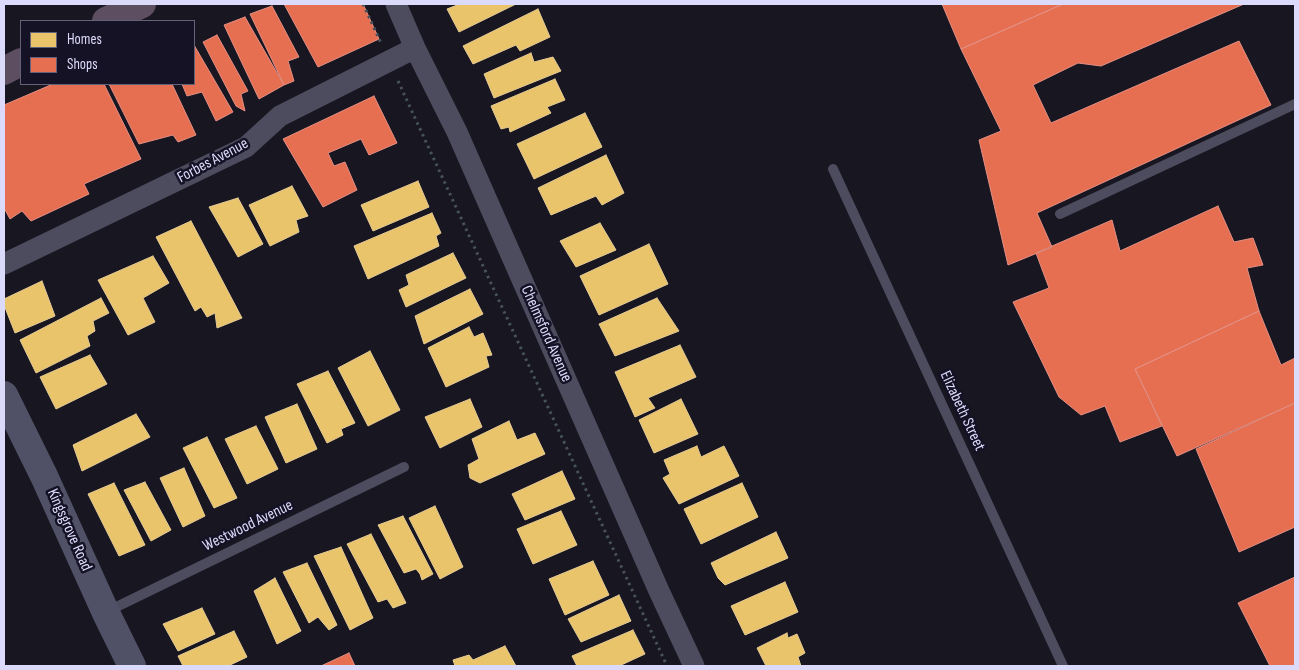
<!DOCTYPE html>
<style>
body{margin:0}
#map{position:relative;width:1299px;height:670px;overflow:hidden;background:#181620;font-family:"Sofia Sans Condensed",sans-serif}
canvas{display:block}
.frame{position:absolute;inset:0;border:5px solid #dcdafb;pointer-events:none}
.legend{position:absolute;left:20px;top:20px;width:175px;height:65px;box-sizing:border-box;background:#141224;border:1px solid #64627a;margin:0;padding:6px 9px;list-style:none;font-size:15px;color:#dcdafb}
.legend li{display:flex;align-items:center;gap:10px;height:25px}
.legend b{width:25px;border:1px solid #64627a}
</style>
<div id="map">
<canvas width="1299" height="670"></canvas>
<div class="frame"></div>
<ul class="legend">
<li><b style="height:14px;background:#e9c46a"></b>Homes</li>
<li><b style="height:14px;background:#e76f51"></b>Shops</li>
</ul>
</div>
<script>
const context = document.querySelector('canvas').getContext('2d');
context.lineJoin = 'round';
function paint(path, color) {
  context.fillStyle = color;
  context.fill(path, 'evenodd');
}
function shape(rows) {
  const path = new Path2D();
  for (const r of rows) {
    path.moveTo(r[0], r[1]);
    for (let i = 2; i < r.length; i += 2) path.lineTo(r[i], r[i + 1]);
  }
  return path;
}
function stroke(path, color, width, dash) {
  context.strokeStyle = color;
  context.lineWidth = width;
  context.lineCap = dash ? 'butt' : 'round';
  context.setLineDash(dash || []);
  context.stroke(path);
}
function label(font, color, halo, rows, align = 'center') {
  context.font = font + ' "Sofia Sans Condensed",sans-serif';
  context.lineWidth = 5;
  context.setLineDash([]);
  context.textBaseline = 'middle';
  context.strokeStyle = halo;
  context.fillStyle = color;
  for (const [text, x, y, turn = 0] of rows) {
    context.save();
    context.translate(x, y);
    context.rotate((+turn || 0) * Math.PI / 180);
    context.textAlign = isNaN(turn) ? turn : align;
    if (halo) context.strokeText(text, 0, 0);
    context.fillText(text, 0, 0);
    context.restore();
  }
}
const homes = shape([
 [460,4,516,4,459,32,447,9,460,4],
 [538,9,550,37,520,51,516,45,473,64,463,46,538,9],
 [531,53,534,62,553,57,561,71,494,98,484,74,531,53],
 [555,79,565,100,547,107,551,113,510,132,509,127,501,129,491,106,555,79],
 [585,113,602,147,534,179,517,144,585,113],
 [606,155,624,193,602,205,596,196,551,215,538,188,606,155],
 [418,181,429,207,373,231,361,205,418,181],
 [292,186,308,216,296,220,299,232,270,246,249,205,292,186],
 [238,198,263,244,238,257,209,207,238,198],
 [432,213,441,233,436,236,439,246,368,279,354,246,432,213],
 [191,221,242,318,217,328,215,313,207,317,201,307,195,311,156,237,191,221],
 [600,223,616,250,576,267,560,241,600,223],
 [649,244,668,284,599,315,580,276,649,244],
 [453,253,466,278,406,307,399,290,409,285,406,275,453,253],
 [153,256,169,283,143,298,155,322,128,335,98,280,153,256],
 [42,281,55,316,15,333,4,305,4,299,42,281],
 [470,289,483,314,424,344,415,316,470,289],
 [101,298,109,313,93,321,95,331,87,336,90,346,36,373,20,340,101,298],
 [657,298,679,331,615,356,599,324,657,298],
 [469,327,474,337,483,333,492,355,486,356,489,367,446,387,428,348,469,327],
 [680,345,696,377,648,398,655,408,635,417,615,372,680,345],
 [370,351,400,410,368,426,338,368,370,351],
 [90,355,107,384,56,409,40,377,90,355],
 [328,371,355,423,341,429,343,435,327,443,297,384,328,371],
 [470,399,482,427,440,448,425,417,470,399],
 [681,399,698,434,654,453,639,420,681,399],
 [297,404,317,449,286,463,265,417,297,404],
 [136,414,150,437,82,471,73,445,136,414],
 [509,421,517,440,535,433,545,454,480,483,470,478,468,465,479,459,472,439,509,421],
 [256,426,278,469,247,484,225,439,256,426],
 [207,437,237,498,214,508,183,448,207,437],
 [697,446,701,457,724,446,739,476,679,504,663,478,670,474,664,460,697,446],
 [184,468,205,516,183,527,160,478,184,468],
 [562,471,575,499,525,520,512,494,562,471],
 [145,482,171,530,151,541,124,490,145,482],
 [114,483,145,545,119,556,88,494,114,483],
 [742,483,758,517,701,544,684,509,742,483],
 [435,506,463,567,440,579,409,518,435,506],
 [561,511,577,545,533,564,517,529,561,511],
 [403,516,433,574,422,580,420,574,416,569,404,573,378,525,403,516],
 [776,532,788,558,725,585,718,578,711,563,776,532],
 [371,534,406,603,393,608,387,599,378,602,347,544,371,534],
 [341,547,373,618,350,630,314,556,341,547],
 [593,561,609,595,565,615,549,579,593,561],
 [307,563,337,625,329,630,318,617,309,623,283,572,307,563],
 [275,578,301,631,277,644,254,591,275,578],
 [785,582,798,612,745,635,731,606,785,582],
 [619,595,631,621,581,642,568,619,619,595],
 [202,608,215,634,178,651,163,624,202,608],
 [633,630,645,654,619,666,577,666,572,656,633,630],
 [234,631,247,657,228,666,183,666,178,656,234,631],
 [787,633,788,638,797,634,805,653,798,657,801,666,766,666,757,648,787,633],
 [505,646,516,666,455,666,453,660,469,655,473,660,505,646]
]);
paint(homes, '#e9c46a');
stroke(homes, '#e5cb96', 1);
const shops = shape([
 [284,4,363,4,379,39,318,67,284,4],
 [942,4,1063,4,961,49,942,4],
 [1063,4,1244,4,1101,66,1078,63,1033,85,1051,123,1239,41,1271,105,1037,213,1052,247,1008,265,979,140,1001,131,961,49,1063,4],
 [272,6,299,57,288,61,294,81,284,85,250,14,272,6],
 [245,17,284,85,259,99,224,25,245,17],
 [217,35,248,91,241,94,245,111,236,106,203,42,217,35],
 [194,45,233,112,216,121,202,92,187,96,182,84,194,84,194,45],
 [53,84,104,84,141,159,84,184,89,194,31,221,22,211,10,219,4,208,4,105,53,84],
 [109,84,172,84,196,135,178,142,173,135,139,144,109,84],
 [374,96,397,143,369,155,361,139,328,153,334,166,345,162,357,190,323,207,283,139,374,96],
 [1218,206,1234,242,1253,238,1263,265,1247,268,1259,311,1135,369,1162,426,1120,442,1105,406,1081,415,1059,397,1013,302,1049,288,1036,253,1112,220,1120,251,1218,206],
 [1259,311,1281,365,1295,358,1295,403,1177,456,1135,369,1259,311],
 [1295,403,1295,527,1239,552,1196,449,1295,403],
 [1295,577,1295,666,1270,666,1238,603,1295,577],
 [349,653,355,666,321,666,349,653]
]);
paint(shops, '#e76f51');
stroke(shops, '#e48f84', 1);
stroke(shape([
 [363,4,381,43],
 [398,81,667,666]
]), '#47525c', 3, [2.5, 4]);
stroke(shape([
 [833,169,1063,666],
 [1060,214,1295,104],
 [106,612,404,467]
]), '#4d4c5f', 10);
stroke(shape([
 [396,4,415,48,457,132,659,591,694,666],
 [4,264,246,147,280,116,415,48]
]), '#4d4c5f', 21);
stroke(shape([
 [4,395,44,476,106,613,132,666]
]), '#505066', 28);
stroke(shape([
 [106,21,142,4],
 [4,71,21,62]
]), '#5d4e61', 28);
label('16px', '#dcdafb', '#141224', [
 ["Forbes Avenue",213,161,-28],
 ["Chelmsford Avenue",546,334,66],
 ["Elizabeth Street",962,411,65],
 ["Westwood Avenue",248,526,-26],
 ["Kingsgrove Road",69,530,66]
]);
</script>
